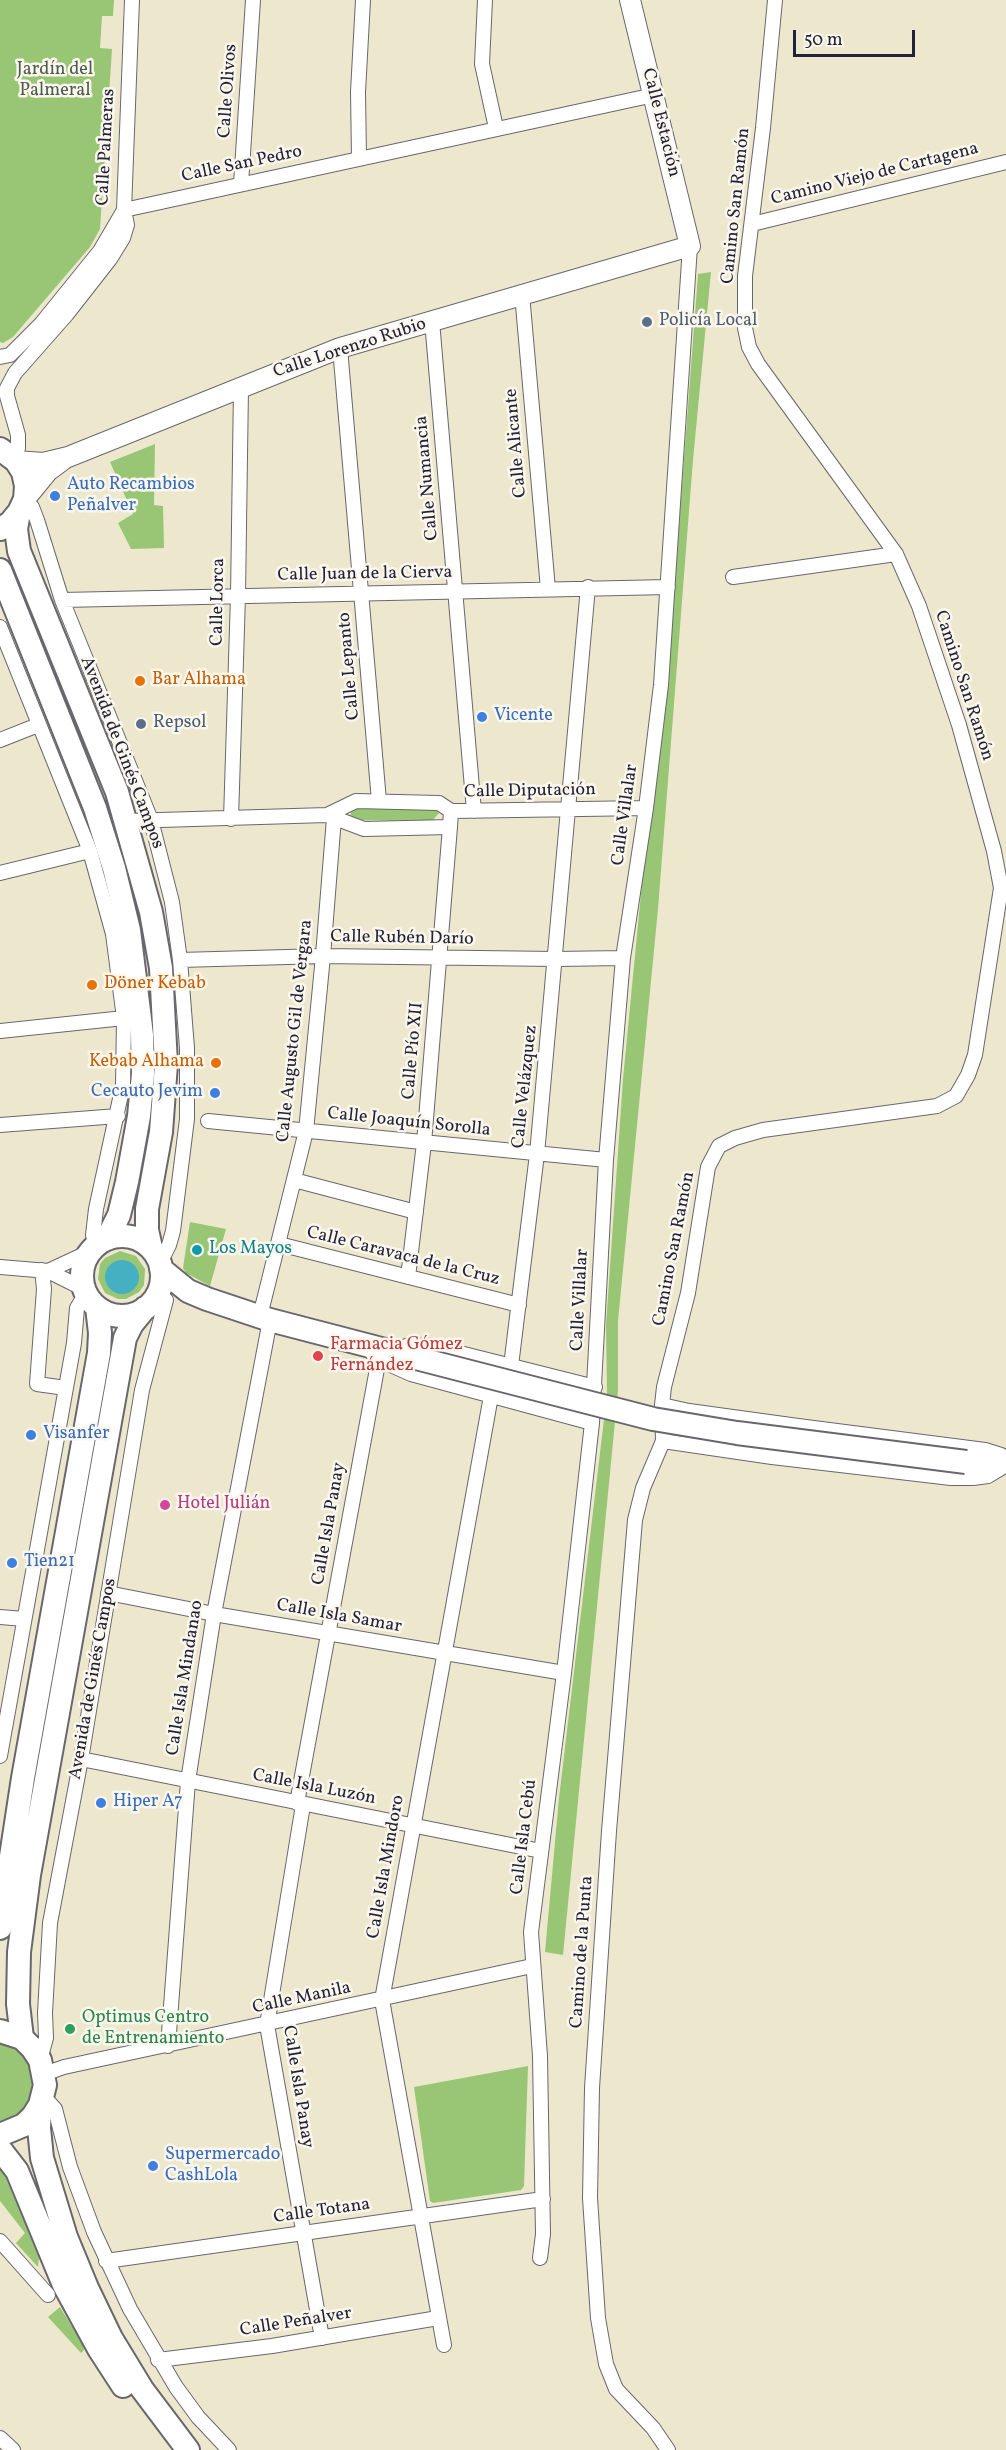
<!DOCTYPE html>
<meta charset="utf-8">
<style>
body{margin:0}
#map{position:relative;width:1006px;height:2450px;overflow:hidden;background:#ede8cd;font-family:Vollkorn,serif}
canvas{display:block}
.scale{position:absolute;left:793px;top:30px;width:122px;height:27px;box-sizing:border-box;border:3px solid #22223b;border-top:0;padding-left:8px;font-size:18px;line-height:21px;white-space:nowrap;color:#22223b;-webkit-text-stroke:4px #fbf7ec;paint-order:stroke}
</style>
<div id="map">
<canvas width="1006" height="2450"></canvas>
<div class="scale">50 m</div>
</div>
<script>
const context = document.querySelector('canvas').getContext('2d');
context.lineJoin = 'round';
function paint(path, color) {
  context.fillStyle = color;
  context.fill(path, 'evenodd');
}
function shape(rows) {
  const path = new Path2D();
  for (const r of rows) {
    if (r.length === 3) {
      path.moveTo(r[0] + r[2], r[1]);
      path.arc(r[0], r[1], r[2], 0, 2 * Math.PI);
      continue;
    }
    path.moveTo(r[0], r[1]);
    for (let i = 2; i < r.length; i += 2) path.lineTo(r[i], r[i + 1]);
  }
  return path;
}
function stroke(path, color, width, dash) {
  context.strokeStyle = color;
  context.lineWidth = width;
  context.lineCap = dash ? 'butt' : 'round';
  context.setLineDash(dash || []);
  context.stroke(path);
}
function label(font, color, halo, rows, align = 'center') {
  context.font = font + ' Vollkorn,serif';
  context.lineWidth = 5;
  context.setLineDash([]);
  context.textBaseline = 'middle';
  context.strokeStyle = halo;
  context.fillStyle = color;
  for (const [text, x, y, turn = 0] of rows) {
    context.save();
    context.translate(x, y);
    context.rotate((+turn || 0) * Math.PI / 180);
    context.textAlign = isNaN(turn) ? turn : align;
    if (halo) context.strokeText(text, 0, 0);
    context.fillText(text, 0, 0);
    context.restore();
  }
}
paint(shape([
 [0,0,114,0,113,16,102,16,100,48,112,49,100,229,90,247,13,337,3,343,0,342],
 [711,272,693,460,658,909,618,1321,618,1391,563,1955,545,1952,559,1798,607,1394,606,1325,623,1079,642,883,664,724,698,274],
 [155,444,154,505,163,506,164,548,131,549,118,523,133,514,110,462],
 [432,807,439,813,432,821,352,820,350,817,352,809],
 [190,1222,226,1229,210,1286,186,1273,183,1268],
 [120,1251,136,1256,145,1269,144,1285,139,1292,126,1299,118,1299,105,1293,98,1279,100,1264,105,1258],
 [0,2042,11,2045,22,2053,30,2064,34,2078,33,2091,29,2103,20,2113,0,2122],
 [528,2066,524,2186,521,2190,433,2203,430,2201,414,2087],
 [0,2168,5,2176,39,2258,38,2267,16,2243,25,2233,0,2201],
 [60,2307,83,2345,84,2350,81,2353,48,2317]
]), '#98c674');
paint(shape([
 [122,1277,17]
]), '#44b0c1');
const minor = shape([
 [485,0,482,64,496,128],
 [359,158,358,92,363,0],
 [241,184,253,0],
 [124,210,654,95],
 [752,224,1006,162],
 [522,294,548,589],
 [432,321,474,811],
 [340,348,379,801],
 [0,357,10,355,41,324,100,251,124,210,132,0],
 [14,459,18,448,18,435,7,396,7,388,15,373,67,314,110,259,123,238,127,225,124,210],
 [25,499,32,507,37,520,62,600,151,820,172,902,180,960,187,1048,187,1119,173,1231,169,1245,160,1263],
 [733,577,896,554],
 [62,600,668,587],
 [0,627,90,851,113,934,124,1018,123,1085,96,1209,93,1235,96,1246],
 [0,740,38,725],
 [356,801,439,803,451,811,450,827,364,829,327,815,356,801],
 [451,811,646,808],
 [231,819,238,596,241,387],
 [127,821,327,815],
 [0,873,90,851],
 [180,960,323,956,556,959,623,958],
 [0,1031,124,1018],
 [208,1121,606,1160],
 [0,1125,118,1116],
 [294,1180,416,1212],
 [279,1244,519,1305],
 [0,1267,48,1271,84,1289],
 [42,1270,44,1289,37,1384,66,1388],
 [48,1271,91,1251],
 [408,1277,424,1143,450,827],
 [260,1316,306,1131,323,956,334,818],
 [396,1349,410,1345,432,1346,595,1387],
 [372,1353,382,1361,411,1374,592,1423],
 [511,1366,537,1154,588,587],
 [662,1405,689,1411,798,1426,985,1450,1001,1455],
 [663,1441,772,1457,951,1478,973,1478,988,1476,1006,1465],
 [108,1593,214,1614,564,1673],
 [0,1617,24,1619],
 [0,1756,74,1343,77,1308,86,1293],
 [81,1759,541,1851],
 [297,1803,379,1358],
 [303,1805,267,2025,322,2338],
 [168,2046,188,1781,214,1614,270,1320],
 [40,2060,46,2038,45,2013,50,1923,81,1759,142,1390,166,1300],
 [44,2074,64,2067,532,1966],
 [43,2096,55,2109,70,2167,94,2232,130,2309,176,2387,198,2417,229,2450],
 [0,2241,48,2295],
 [540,2258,543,2234,540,2056,531,1932,564,1673,592,1423,606,1160,623,958,646,808,661,685,690,246],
 [106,2261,543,2199],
 [444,2345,382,2000,491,1396],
 [158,2360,272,2346,438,2318],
 [0,2438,13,2450],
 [668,2450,653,2428,616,2389,606,2364,598,2318,590,2198,592,2088,609,1831,635,1520,643,1488,663,1441,662,1405,664,1387,688,1293,708,1167,719,1146,735,1138,763,1130,937,1106,956,1096,968,1075,975,1055,1001,888,994,851,959,725,919,606,896,554,758,364,749,347,745,328,745,276,763,128,775,0]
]);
const secondary = shape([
 [16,461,43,463,68,457,340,348,690,246,630,0],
 [25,499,48,471,63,460]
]);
const primary = shape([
 [0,449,16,461,23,472,26,486,25,499,19,512,10,523,0,529],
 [19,512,16,529,19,551,117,792,151,912,161,968,166,1064,161,1132,147,1209,147,1230,151,1248],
 [0,570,95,808,114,868,129,930,142,1035,143,1074,139,1116,127,1182,119,1215,107,1239],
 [122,1276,40],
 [161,1269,188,1291,207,1299,270,1320,416,1358],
 [966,1462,1006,1461],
 [0,1928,23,1778,99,1353,100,1333,97,1307],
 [0,2031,22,2038,32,2048,40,2060,45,2085,40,2105,33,2116,24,2125,0,2135],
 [22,2038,18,2004,19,1952,29,1875,125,1338,132,1324,145,1308],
 [40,2105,39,2128,42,2158,66,2237,87,2288,111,2338,142,2389,188,2450],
 [0,2149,17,2171,64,2285,99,2349,123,2386]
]);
stroke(minor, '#69676e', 16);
stroke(secondary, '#69676e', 22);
stroke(primary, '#69676e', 26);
stroke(minor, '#fff', 14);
stroke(secondary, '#fff', 20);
stroke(primary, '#fff', 22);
const primaryBridge = shape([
 [416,1358,653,1419,737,1433,966,1462]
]);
stroke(primaryBridge, '#69676e', 26, []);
stroke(primaryBridge, '#fff', 22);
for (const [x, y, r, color] of [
 [647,322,6,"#5c6f8a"],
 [55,496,6,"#3f7fe0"],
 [140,681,6,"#e8710a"],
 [482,717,6,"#3f7fe0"],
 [141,724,6,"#5c6f8a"],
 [92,985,6,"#e8710a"],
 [216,1063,6,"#e8710a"],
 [215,1093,6,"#3f7fe0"],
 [197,1250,6,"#0f9aa8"],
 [318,1356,6,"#e0444e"],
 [31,1435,6,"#3f7fe0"],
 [165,1505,6,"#d1479c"],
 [12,1563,6,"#3f7fe0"],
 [101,1803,6,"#3f7fe0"],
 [70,2029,6,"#2e9e5b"],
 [153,2166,6,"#3f7fe0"]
]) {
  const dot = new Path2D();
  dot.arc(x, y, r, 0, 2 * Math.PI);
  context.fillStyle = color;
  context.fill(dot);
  stroke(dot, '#fbf7ec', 2);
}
label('18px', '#4b5b4f', '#fbf7ec', [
 ["Jardín del",55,71],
 ["Palmeral",55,92]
]);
label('18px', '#22223b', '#fbf7ec', [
 ["Calle Olivos",229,91,-86],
 ["Calle Estación",660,123,76],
 ["Calle Palmeras",107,147,-87],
 ["Calle San Pedro",242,165,-12],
 ["Camino Viejo de Cartagena",875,175,-14],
 ["Camino San Ramón",737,206,-84],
 ["Calle Lorenzo Rubio",350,349,-18],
 ["Calle Alicante",517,443,-95],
 ["Calle Numancia",428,478,-95],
 ["Calle Juan de la Cierva",365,575,-1],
 ["Calle Lorca",219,602,-89],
 ["Calle Lepanto",350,666,-95],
 ["Camino San Ramón",963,686,72],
 ["Avenida de Ginés Campos",121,753,69],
 ["Calle Diputación",530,792,-1],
 ["Calle Villalar",626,815,-82],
 ["Calle Rubén Darío",402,939,1],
 ["Calle Augusto Gil de Vergara",296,1031,-84],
 ["Calle Pío XII",414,1051,-85],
 ["Calle Velázquez",526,1087,-84],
 ["Calle Joaquín Sorolla",409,1123,6],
 ["Camino San Ramón",675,1249,-79],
 ["Calle Caravaca de la Cruz",403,1257,14],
 ["Calle Villalar",581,1300,-87],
 ["Calle Isla Panay",330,1524,-80],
 ["Calle Isla Samar",339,1617,10],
 ["Calle Isla Mindanao",186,1678,-81],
 ["Avenida de Ginés Campos",94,1679,-80],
 ["Calle Isla Luzón",314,1788,11],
 ["Calle Isla Cebú",525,1837,-83],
 ["Calle Isla Mindoro",387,1867,-80],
 ["Camino de la Punta",583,1952,-86],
 ["Calle Manila",302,1999,-12],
 ["Calle Isla Panay",297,2087,81],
 ["Calle Totana",322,2212,-8],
 ["Calle Peñalver",296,2323,-9]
]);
label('18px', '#4e5e75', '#fbf7ec', [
 ["Policía Local",659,322],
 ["Repsol",153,724]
], 'left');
label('18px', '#366cbe', '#fbf7ec', [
 ["Auto Recambios",67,486],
 ["Peñalver",67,507],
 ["Vicente",494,717],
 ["Cecauto Jevim",203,1093,"right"],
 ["Visanfer",43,1435],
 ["Tien21",24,1563],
 ["Hiper A7",113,1803],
 ["Supermercado",165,2156],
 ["CashLola",165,2177]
], 'left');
label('18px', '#c56008', '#fbf7ec', [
 ["Bar Alhama",152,681],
 ["Döner Kebab",104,985],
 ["Kebab Alhama",204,1063,"right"]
], 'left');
label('18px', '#0d838f', '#fbf7ec', [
 ["Los Mayos",209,1250]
], 'left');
label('18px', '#be3a42', '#fbf7ec', [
 ["Farmacia Gómez",330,1346],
 ["Fernández",330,1367]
], 'left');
label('18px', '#b23c85', '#fbf7ec', [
 ["Hotel Julián",177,1505]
], 'left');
label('18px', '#27864d', '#fbf7ec', [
 ["Optimus Centro",82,2019],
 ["de Entrenamiento",82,2040]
], 'left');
</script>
